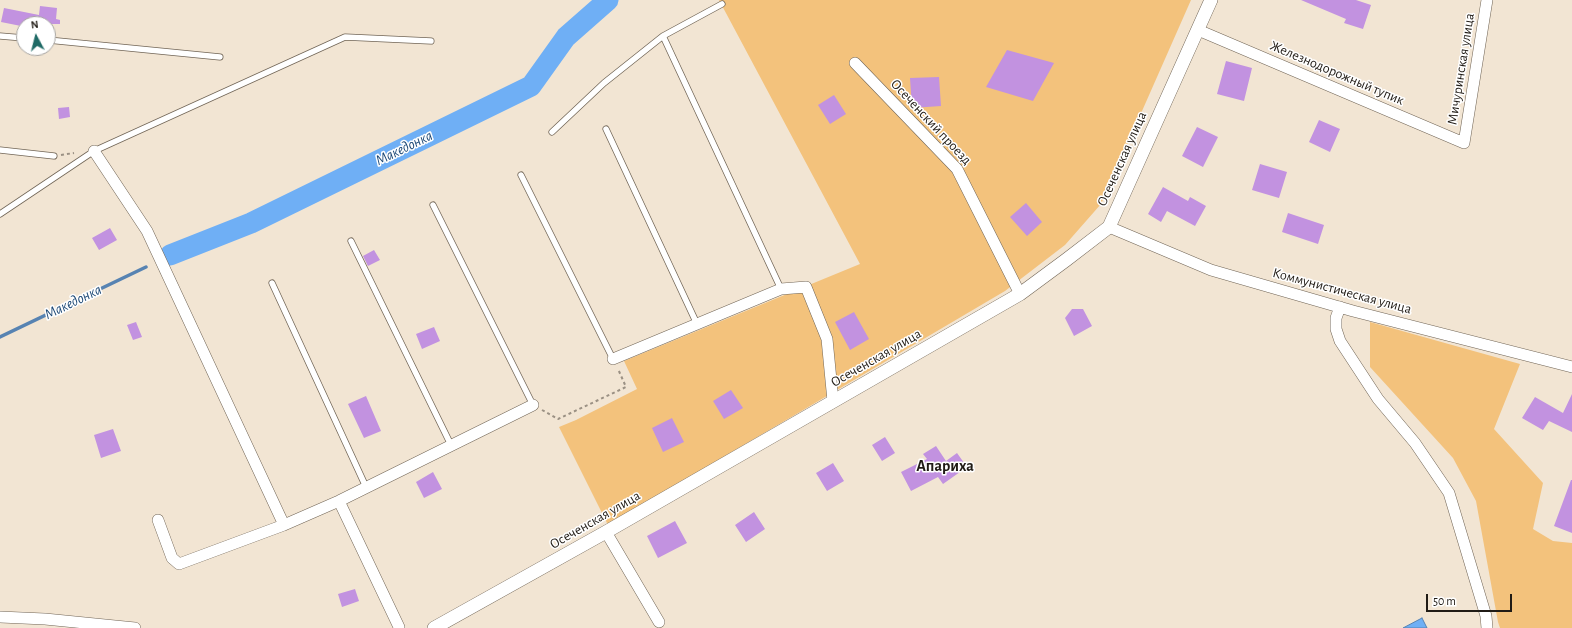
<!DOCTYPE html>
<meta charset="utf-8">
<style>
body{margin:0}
#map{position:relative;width:1572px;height:628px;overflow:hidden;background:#f2e5d3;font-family:"Alegreya Sans",sans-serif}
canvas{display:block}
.north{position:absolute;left:16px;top:16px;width:40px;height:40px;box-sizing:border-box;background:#fff;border:1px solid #a6a4a1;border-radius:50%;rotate:353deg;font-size:11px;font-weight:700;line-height:16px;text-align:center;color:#201b15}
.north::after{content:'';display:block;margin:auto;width:14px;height:18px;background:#1f6a66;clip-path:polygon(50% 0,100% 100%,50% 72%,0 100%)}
.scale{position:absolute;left:1426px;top:594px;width:86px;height:18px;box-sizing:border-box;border:2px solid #201b15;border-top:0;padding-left:5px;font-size:12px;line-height:14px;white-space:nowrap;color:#201b15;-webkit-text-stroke:3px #fff;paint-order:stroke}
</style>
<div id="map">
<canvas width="1572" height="628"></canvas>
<div class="north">N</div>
<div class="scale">50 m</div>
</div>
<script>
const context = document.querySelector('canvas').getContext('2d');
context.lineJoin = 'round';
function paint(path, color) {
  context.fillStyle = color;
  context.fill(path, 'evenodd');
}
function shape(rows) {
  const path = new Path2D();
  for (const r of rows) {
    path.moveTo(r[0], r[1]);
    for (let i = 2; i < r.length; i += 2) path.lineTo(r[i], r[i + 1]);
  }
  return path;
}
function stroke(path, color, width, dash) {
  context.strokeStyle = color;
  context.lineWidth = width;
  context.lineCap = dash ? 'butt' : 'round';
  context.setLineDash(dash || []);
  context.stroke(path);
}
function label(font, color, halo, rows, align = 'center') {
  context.font = font + ' "Alegreya Sans",sans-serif';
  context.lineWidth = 3;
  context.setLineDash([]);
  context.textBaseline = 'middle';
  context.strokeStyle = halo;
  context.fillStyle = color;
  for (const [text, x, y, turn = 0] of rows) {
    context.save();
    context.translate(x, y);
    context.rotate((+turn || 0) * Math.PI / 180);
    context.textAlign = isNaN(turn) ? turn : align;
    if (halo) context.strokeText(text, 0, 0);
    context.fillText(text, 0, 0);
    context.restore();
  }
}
paint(shape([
 [719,0,1191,0,1101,204,1065,245,1005,291,608,525,559,427,576,420,637,389,624,361,860,264],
 [1370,322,1520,364,1494,429,1543,483,1533,529,1553,541,1572,543,1572,628,1500,628,1498,622,1476,501,1453,458,1370,367]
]), '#f3c27c');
const water = shape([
 [1422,618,1427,628,1403,628,1422,618]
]);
paint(water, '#6faff5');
stroke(water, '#5783b2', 1);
stroke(shape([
 [0,337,146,267]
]), '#5783b2', 3.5);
stroke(shape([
 [170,255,251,223,531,86,566,37,608,0]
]), '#6faff5', 21);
paint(shape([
 [1301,0,1356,0,1371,5,1363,29,1344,23,1346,19],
 [40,6,57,8,56,19,60,20,60,24,22,24,21,26,1,22,4,8,39,15],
 [1007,50,1054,63,1033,101,986,87],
 [1226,61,1252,68,1244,101,1217,94],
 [939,77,941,106,912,108,910,78],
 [834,95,846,114,830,124,818,105],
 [69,107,70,117,59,119,58,108],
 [1319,120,1340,129,1330,152,1309,142],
 [1197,127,1218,137,1203,167,1182,156],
 [1260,164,1287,172,1279,198,1252,190],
 [1163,187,1188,201,1190,197,1206,206,1195,226,1167,211,1161,222,1148,214],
 [1026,203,1042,222,1027,236,1010,217],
 [1288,213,1324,225,1318,244,1282,232],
 [110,228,117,240,99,250,92,238],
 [374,250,380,260,368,266,363,256],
 [1072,309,1083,309,1092,326,1074,336,1065,318],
 [854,312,869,339,850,350,835,322],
 [136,322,142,337,133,340,127,325],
 [434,327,440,341,422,349,416,334],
 [731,390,743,408,724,419,713,401],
 [1572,394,1572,432,1549,421,1543,430,1522,418,1535,397,1563,413],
 [366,396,381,431,364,438,348,404],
 [672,418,684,442,663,452,652,428],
 [113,429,121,451,101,458,94,435],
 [885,437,895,453,882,461,872,445],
 [936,446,946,461,957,453,967,467,943,484,938,477,911,491,901,472,927,459,923,454],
 [833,463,844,481,827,491,816,473],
 [433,472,442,489,424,498,416,482],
 [1571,480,1572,480,1572,533,1554,526],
 [754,512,765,529,746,542,735,525],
 [675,521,687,543,658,558,647,536],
 [355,589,359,601,342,607,338,594]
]), '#c292e0');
const service = shape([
 [0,36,24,38],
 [663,36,781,289],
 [48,40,220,57],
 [606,129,697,324],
 [552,132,604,83,663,36,722,4],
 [0,150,54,156],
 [521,175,613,359],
 [433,205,533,405],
 [0,214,94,151,345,37,431,41],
 [351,241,451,445],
 [272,283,366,487]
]);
const minor = shape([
 [1198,30,1464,143,1487,0],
 [855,63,957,169,1020,294],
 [94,151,147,231,284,525],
 [1109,227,1211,270,1353,311,1572,367],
 [1340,307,1336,318,1336,329,1340,341,1378,399,1415,443,1449,493,1486,616,1487,628],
 [613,359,781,289,806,287,827,339,833,401],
 [339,501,399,627],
 [158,520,172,558,179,564,284,525,339,501,533,405],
 [606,532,659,622],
 [0,617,45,619,135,628]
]);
const tertiary = shape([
 [434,628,606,532,1020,294,1066,260,1109,227,1211,0]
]);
stroke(service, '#716556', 7);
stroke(minor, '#716556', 12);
stroke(tertiary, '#716556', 14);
stroke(shape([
 [61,155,74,153],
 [542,410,558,419,626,387,618,369]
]), '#9b9184', 2, [3, 3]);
stroke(service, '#fff', 5.5);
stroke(minor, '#fff', 11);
stroke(tertiary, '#fff', 13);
label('14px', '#201b15', '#fff', [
 ["Мичуринская улица",1461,69,-81],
 ["Железнодорожный тупик",1337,73,23],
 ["Осеченский проезд",931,122,47],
 ["Осеченская улица",1122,159,-66],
 ["Коммунистическая улица",1342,291,15],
 ["Осеченская улица",876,358,-30],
 ["Осеченская улица",595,520,-30]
]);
label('italic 15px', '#1b4775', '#fff', [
 ["Македонка",404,148,-26],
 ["Македонка",73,302,-26]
]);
label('bold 16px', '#201b15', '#fff', [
 ["Апариха",945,466]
]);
</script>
